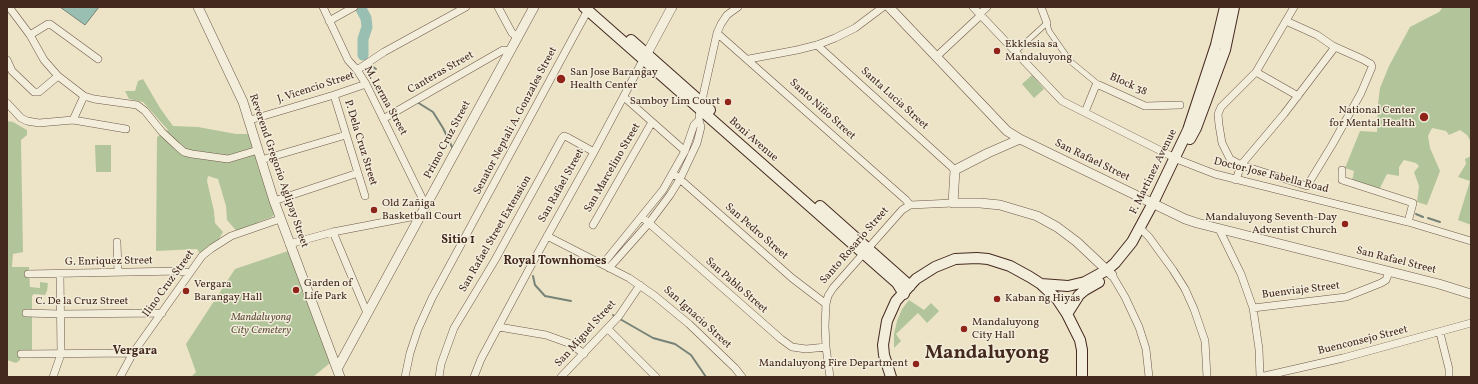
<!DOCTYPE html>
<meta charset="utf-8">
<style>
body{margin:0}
#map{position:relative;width:1478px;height:384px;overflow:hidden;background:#ede4c7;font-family:Vollkorn,serif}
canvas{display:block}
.frame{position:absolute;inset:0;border:8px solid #44291f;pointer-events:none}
</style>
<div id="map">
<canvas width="1478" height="384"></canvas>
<div class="frame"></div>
</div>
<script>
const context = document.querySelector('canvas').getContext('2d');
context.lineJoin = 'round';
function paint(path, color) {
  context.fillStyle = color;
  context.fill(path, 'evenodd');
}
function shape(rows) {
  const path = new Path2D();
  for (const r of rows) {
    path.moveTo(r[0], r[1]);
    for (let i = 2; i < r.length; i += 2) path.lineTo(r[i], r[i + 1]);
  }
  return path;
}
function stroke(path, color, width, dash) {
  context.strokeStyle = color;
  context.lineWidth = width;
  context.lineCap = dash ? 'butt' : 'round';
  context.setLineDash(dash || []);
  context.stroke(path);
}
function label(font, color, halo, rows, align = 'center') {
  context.font = font + ' Vollkorn,serif';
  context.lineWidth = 3;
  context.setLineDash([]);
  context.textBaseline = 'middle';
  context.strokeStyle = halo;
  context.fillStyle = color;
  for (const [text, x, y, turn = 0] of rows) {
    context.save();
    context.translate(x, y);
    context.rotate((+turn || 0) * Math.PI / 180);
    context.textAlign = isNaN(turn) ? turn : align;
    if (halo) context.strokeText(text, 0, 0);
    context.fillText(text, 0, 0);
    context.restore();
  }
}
paint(shape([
 [1443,7,1471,7,1471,142,1467,135,1460,130,1449,135,1446,131,1432,128,1428,136,1430,148,1440,171,1427,205,1417,202,1419,186,1414,172,1419,166,1416,163,1404,160,1399,167,1399,176,1387,174,1379,190,1352,181,1354,171,1345,168,1360,131,1377,132,1378,104,1380,88,1389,66,1410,27,1439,12],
 [1032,75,1044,89,1034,98,1022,84],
 [143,79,160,108,173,126,198,127,236,134,250,134,258,167,270,198,277,211,272,217,258,222,251,233,240,235,227,220,226,206,218,179,208,176,207,181,214,211,215,223,223,232,219,239,200,254,197,249,156,251,157,137,168,130,143,102,129,99,125,91,135,91,138,81],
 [7,121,13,122,27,130,27,135,21,140,23,252,13,254,12,267,29,267,30,287,40,288,40,282,48,283,47,291,45,295,34,294,32,296,32,352,21,352,20,360,16,363,7,360],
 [95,145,111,145,111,172,96,172],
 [1471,156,1471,225,1458,220,1470,181,1458,177,1466,164,1465,159],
 [288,251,330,363,313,377,191,377,196,372,186,344,235,269],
 [909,300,924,310,931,303,939,311,927,323,918,313,896,334,901,341,894,348,894,334,897,321,902,309]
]), '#b2c59a');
const water = shape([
 [60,7,99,7,85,25,60,7]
]);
paint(water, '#99bfb3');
stroke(water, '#778378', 1);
stroke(shape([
 [363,55,368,63,376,69],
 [417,102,433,112,443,128,453,149],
 [1416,214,1423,217],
 [1428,218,1440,222],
 [533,276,535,285,545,296,571,301],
 [613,315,653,338,675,344,691,355,706,377]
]), '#778378', 2);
stroke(shape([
 [360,7,366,18,367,27,363,39,363,55]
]), '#99bfb3', 11);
const pedestrian = shape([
 [1015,52,1047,23,1049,31,1070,61,1099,85]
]);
const minor = shape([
 [9,7,30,35,44,60,58,76,84,96,94,99,137,105,145,111,162,132,177,146,184,152,192,154,228,159,258,150],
 [323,7,348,60,357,70,366,84,426,206],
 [498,7,512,33,518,37],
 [973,7,1062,101,1179,160,1215,174,1408,222,1471,241],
 [1041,7,1047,23],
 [980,14,987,7],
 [329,21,354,7],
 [1286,21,1317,35,1333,46,1362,59,1371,64,1372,67,1361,93,1332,145,1307,186,1241,165,1230,159,1222,143,1219,125,1218,114,1221,107,1256,72,1294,7],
 [717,33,906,200,910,205],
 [30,35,48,24,50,24,98,59],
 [817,45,955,170],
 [936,57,981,15],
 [749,59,797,50,817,45,835,38,855,28,883,7],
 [7,60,12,71,34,92,39,92,58,76],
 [357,70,384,52,466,7],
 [1256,72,1298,96],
 [334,95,365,196],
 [624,97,685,151],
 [7,103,21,118,27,121,39,123,73,120,126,129],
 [1085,112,1096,85,1099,85,1145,106,1180,105],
 [383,119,503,50,510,51],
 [73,120,84,96],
 [250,120,334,95,366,84],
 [261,160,346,135],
 [1342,170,1342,180,1413,203,1408,222],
 [673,173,792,278,826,304],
 [1236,180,1241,165,1284,114,1335,47],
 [274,201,358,173],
 [642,217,781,339,792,347,806,349,826,347],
 [593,225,652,122],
 [1140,228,1149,237,1173,270,1185,289,1194,309,1205,341,1207,377],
 [1219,229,1241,274,1253,308,1259,349,1260,377,1343,358,1471,323],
 [333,232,367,313],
 [547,236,629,278,655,296,689,324,735,368,742,377],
 [117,242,118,272],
 [289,244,333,232,421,215],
 [603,264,663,190,685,151,694,125,699,120],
 [609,268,649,223,670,195,680,179,697,143,701,127,699,120,700,109,717,33,721,24,727,15,738,7],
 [28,274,180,271,189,273],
 [1112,275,1125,297,1139,327,1146,349,1149,377],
 [1253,308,1346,297,1381,283,1386,280,1389,272],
 [26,313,60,314,162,313],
 [499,327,546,335,571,344,584,354],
 [608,329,656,377],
 [1440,333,1449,369,1449,377],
 [21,354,133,353],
 [53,377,61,354,60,274],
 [120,377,133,353,202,256,212,248,231,236,280,219],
 [405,377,410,353,418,329,432,298,589,8],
 [439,377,441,364,454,328,495,260,562,138,564,136,567,137,594,152],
 [474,377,481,359,534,260,594,152,643,60],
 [561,377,619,316,640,285],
 [830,377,826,347,825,326,826,304,828,296,833,288,902,210,910,205,953,203]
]);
const tertiary = shape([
 [198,7,243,102,274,201,340,377],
 [889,7,1007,131,1020,139,1185,219,1197,223,1439,284,1471,294],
 [644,59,672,7],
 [1020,139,988,153,955,170,953,203,980,203,1000,205,1037,216,1057,227,1077,242,1112,275],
 [337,369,534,7]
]);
const secondary = shape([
 [584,7,897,283,904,294],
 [631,40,710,110],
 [1190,139,1196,128,1225,50,1234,7],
 [820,206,910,286],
 [1041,284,1068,286,1085,282,1107,270,1115,263,1132,242,1153,203,1188,130,1216,45,1225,7],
 [1067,314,1079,295,1085,290,1099,282],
 [891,377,884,355,883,345,887,321,896,301,916,279,935,267,955,259,977,258,988,259,1010,266,1030,277,1041,284,1057,299,1067,314,1080,340,1082,350,1082,377]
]);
stroke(pedestrian, '#6e5849', 6);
stroke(minor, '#6e5849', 8);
stroke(tertiary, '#6e5849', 10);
stroke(secondary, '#44291f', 12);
stroke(pedestrian, '#f3eddb', 5);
stroke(minor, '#f3eddb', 7);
stroke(tertiary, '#f3eddb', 9);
stroke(secondary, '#f3eddb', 10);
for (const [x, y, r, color] of [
 [997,51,4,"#8f2418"],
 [561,79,5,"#8f2418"],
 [728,102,4,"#8f2418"],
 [1424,117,5,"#8f2418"],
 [374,210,4,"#8f2418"],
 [1345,224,4,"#8f2418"],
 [296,290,4,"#8f2418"],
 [186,291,4,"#8f2418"],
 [997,299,4,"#8f2418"],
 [964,329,4,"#8f2418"],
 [916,364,4,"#8f2418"]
]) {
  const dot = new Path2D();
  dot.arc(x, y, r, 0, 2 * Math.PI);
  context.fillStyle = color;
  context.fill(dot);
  stroke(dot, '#f3eddb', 1.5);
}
label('11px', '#44291f', '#f3eddb', [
 ["Ekklesia sa",1005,45],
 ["Mandaluyong",1005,58],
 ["San Jose Barangay",570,73],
 ["Health Center",570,86],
 ["Samboy Lim Court",720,102,"right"],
 ["National Center",1415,111,"right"],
 ["for Mental Health",1415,124,"right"],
 ["Old Zañiga",382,204],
 ["Basketball Court",382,217],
 ["Mandaluyong Seventh-Day",1337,218,"right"],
 ["Adventist Church",1337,231,"right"],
 ["Garden of",304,284],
 ["Life Park",304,297],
 ["Vergara",194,285],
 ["Barangay Hall",194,298],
 ["Kaban ng Hiyas",1005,299],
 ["Mandaluyong",972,323],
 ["City Hall",972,336],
 ["Mandaluyong Fire Department",908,364,"right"]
], 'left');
label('11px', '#44291f', '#f3eddb', [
 ["Canteras Street",441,73,-30],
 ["Block 38",1128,85,24],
 ["J. Vicencio Street",316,88,-18],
 ["Santa Lucia Street",894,99,42],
 ["M. Lerma Street",385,101,61],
 ["Santo Niño Street",822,110,42],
 ["Senator Neptali A. Gonzales Street",516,121,-62],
 ["Primo Cruz Street",448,140,-62],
 ["Boni Avenue",753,140,41],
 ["P. Dela Cruz Street",360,143,73],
 ["San Rafael Street",1092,161,26],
 ["San Marcelino Street",613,168,-60],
 ["Reverend Gregorio Aglipay Street",278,171,71],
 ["F. Martinez Avenue",1154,172,-64],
 ["Doctor Jose Fabella Road",1271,176,14],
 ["San Rafael Street",562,186,-61],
 ["San Pedro Street",756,232,41],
 ["San Rafael Street Extension",496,234,-60],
 ["Santo Rosario Street",855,246,-49],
 ["San Rafael Street",1396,261,14],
 ["G. Enriquez Street",109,262,-1],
 ["Ilino Cruz Street",169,284,-54],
 ["San Pablo Street",736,286,41],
 ["Buenviaje Street",1301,291,-7],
 ["C. De la Cruz Street",82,302],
 ["San Ignacio Street",697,318,42],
 ["San Miguel Street",586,334,-48],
 ["Buenconsejo Street",1363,341,-14]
]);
label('italic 11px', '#60503e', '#f3eddb', [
 ["Mandaluyong",261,318],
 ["City Cemetery",261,331]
]);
label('bold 12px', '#44291f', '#f3eddb', [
 ["Sitio 1",458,241],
 ["Royal Townhomes",555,262],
 ["Vergara",135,352]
]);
label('bold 19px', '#44291f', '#f3eddb', [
 ["Mandaluyong",987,355]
]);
</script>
